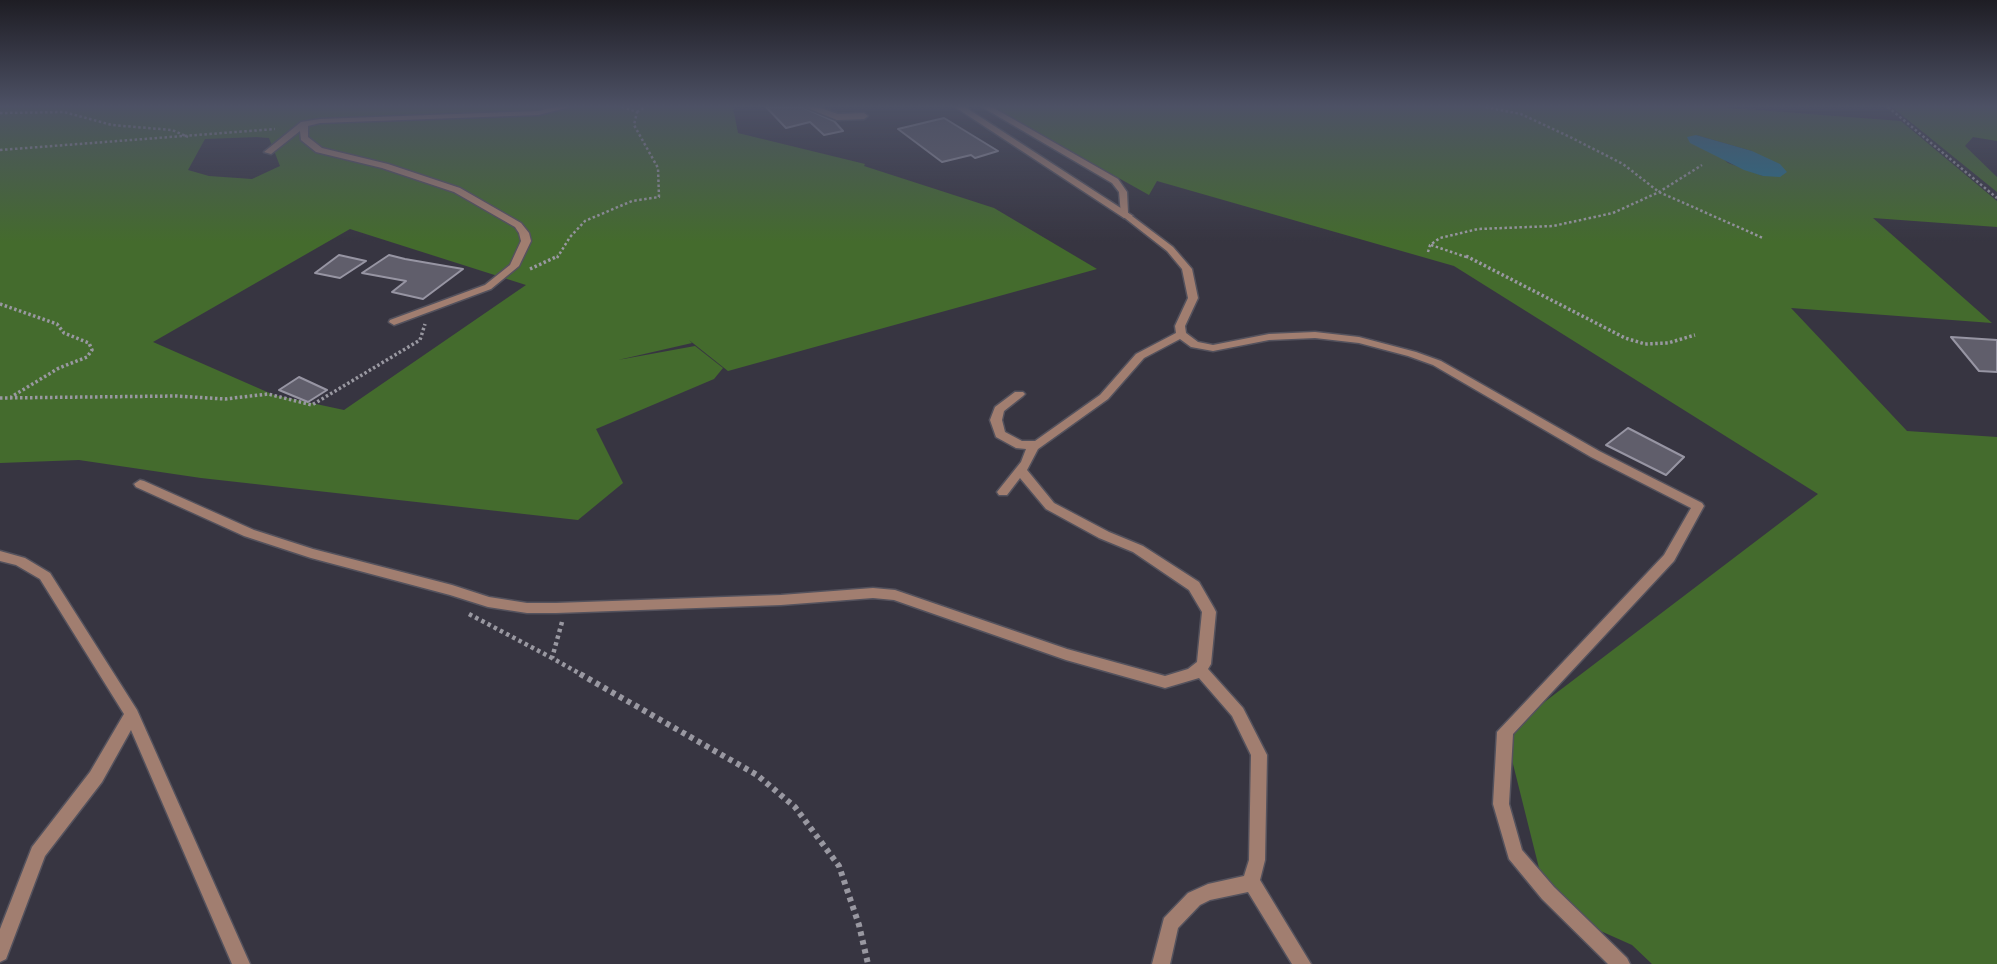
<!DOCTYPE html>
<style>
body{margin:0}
canvas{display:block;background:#373541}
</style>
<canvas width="1997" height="964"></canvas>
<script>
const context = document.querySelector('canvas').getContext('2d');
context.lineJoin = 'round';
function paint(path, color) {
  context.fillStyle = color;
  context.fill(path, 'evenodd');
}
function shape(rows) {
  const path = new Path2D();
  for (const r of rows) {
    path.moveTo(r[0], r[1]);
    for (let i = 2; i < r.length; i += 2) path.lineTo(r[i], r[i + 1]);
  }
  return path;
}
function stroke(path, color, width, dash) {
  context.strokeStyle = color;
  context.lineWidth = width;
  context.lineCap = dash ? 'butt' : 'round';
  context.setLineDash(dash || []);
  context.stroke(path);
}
paint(shape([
 [0,107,733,107,738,133,865,164,864,166,994,208,1097,269,728,371,689,340,692,343,618,360,695,346,723,368,714,379,596,429,623,483,578,520,201,478,79,460,0,463],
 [257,137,269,138,280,166,252,179,209,176,188,170,205,139],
 [350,229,526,285,344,410,274,395,153,342],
 [992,107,1719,107,1901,121,1997,201,1997,227,1873,218,1992,323,1791,308,1907,431,1997,437,1997,964,1652,964,1632,945,1549,908,1505,732,1818,494,1454,266,1157,181,1149,195],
 [1696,135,1752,151,1763,176,1728,163],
 [1892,107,1997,107,1997,141,1973,137,1965,146,1997,177,1997,192]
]), '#446b2d');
paint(shape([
 [1696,135,1752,151,1780,164,1787,172,1780,177,1763,176,1744,170,1690,143,1687,137]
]), '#23738e');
const building = shape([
 [766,107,802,107,834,121,843,131,824,135,810,122,786,128,766,107],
 [944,118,998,151,975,158,971,155,942,162,898,129,944,118],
 [339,255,366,261,340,278,315,273,339,255],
 [389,255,405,259,463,269,423,299,392,292,406,281,362,273,389,255],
 [1951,337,1997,340,1997,372,1979,371,1951,337],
 [299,377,327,390,308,402,279,390,299,377],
 [1628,428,1684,457,1666,475,1606,445,1628,428]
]);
paint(building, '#605e6b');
stroke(building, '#9795a3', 2);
const lane = shape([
 [555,107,570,107,538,115,320,123,308,126,308,137,322,148,388,164,460,188,521,223,529,233,531,241,519,266,491,289,394,325,389,322,390,320,485,285,510,265,521,241,519,233,515,227,454,192,382,168,316,152,301,140,300,131,271,154,264,152,301,122,320,119,538,111,555,107],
 [982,107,992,107,1118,179,1127,192,1128,213,1173,247,1192,269,1198,298,1185,326,1186,333,1198,342,1213,345,1269,334,1315,332,1359,337,1416,352,1441,361,1599,451,1702,503,1704,506,1674,561,1513,734,1509,804,1522,850,1554,887,1627,958,1630,964,1608,964,1542,899,1509,859,1493,804,1497,732,1664,555,1691,508,1591,457,1433,365,1408,356,1359,343,1315,338,1269,340,1213,351,1191,347,1180,339,1144,358,1108,399,1038,449,1027,470,1054,503,1109,532,1143,546,1199,582,1214,608,1216,612,1211,664,1208,669,1243,708,1267,755,1265,860,1260,880,1311,964,1292,964,1248,892,1210,900,1200,905,1178,928,1170,964,1152,964,1164,918,1188,893,1208,884,1244,876,1249,860,1251,755,1232,716,1199,678,1165,688,1066,660,894,600,873,598,781,605,556,613,527,613,488,607,450,595,311,558,244,536,136,487,134,484,140,480,144,481,254,530,313,549,452,585,489,597,527,603,556,603,781,595,873,588,895,590,1067,649,1165,676,1188,669,1197,662,1202,612,1189,590,1133,552,1099,538,1046,509,1020,478,1007,495,999,495,997,492,1021,462,1026,449,1016,448,996,437,990,420,995,407,1015,392,1023,392,1025,394,1023,396,1004,411,1002,420,1005,432,1022,441,1035,441,1100,395,1136,354,1176,333,1175,326,1188,298,1182,269,1167,251,1121,215,1119,192,1112,183,982,107],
 [0,551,25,558,50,573,137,710,250,964,232,964,131,730,102,782,45,856,6,959,0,962,0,929,32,847,90,772,124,714,40,579,16,565,0,561,0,551]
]);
const street = shape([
 [805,107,817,107,838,114,864,113,868,116,864,119,837,120,805,107],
 [955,107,965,107,1133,216,1124,218,955,107]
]);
stroke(lane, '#54525d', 3);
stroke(street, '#54525d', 3);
stroke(shape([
 [1486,107,1521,114,1570,137,1623,164,1659,192,1763,238],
 [1888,107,1997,198],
 [637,112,645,107],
 [0,113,64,112,112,125,172,130,188,137],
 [0,150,275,129],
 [1431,245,1469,258],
 [1428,252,1430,245,1440,238,1478,229,1553,226,1613,213,1659,192,1702,165],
 [557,258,570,237,585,221,632,201,659,197,658,168,634,125,637,112,622,107]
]), '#9998a1', 2.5, [2.5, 2.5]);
stroke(shape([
 [1466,256,1625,338,1645,344,1668,343,1695,335],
 [530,269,558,256],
 [0,304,57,324,64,333,89,343,92,350,87,357,59,368,11,397],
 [0,398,176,396,225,399,268,394,312,405,420,340,425,324]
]), '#9998a1', 3.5, [2.5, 2.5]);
stroke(shape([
 [469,614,552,658],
 [562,622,552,658,584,676]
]), '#9998a1', 4.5, [3.5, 3.5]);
stroke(shape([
 [580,674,757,775,795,807,839,866,859,925,868,964]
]), '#9998a1', 6, [4.5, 4.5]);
paint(lane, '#a17e70');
paint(street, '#a17e70');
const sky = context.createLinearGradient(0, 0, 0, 242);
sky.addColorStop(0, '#1e1d24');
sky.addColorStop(0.44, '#4d5165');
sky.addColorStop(1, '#4d516500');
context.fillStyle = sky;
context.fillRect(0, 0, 1997, 242);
</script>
